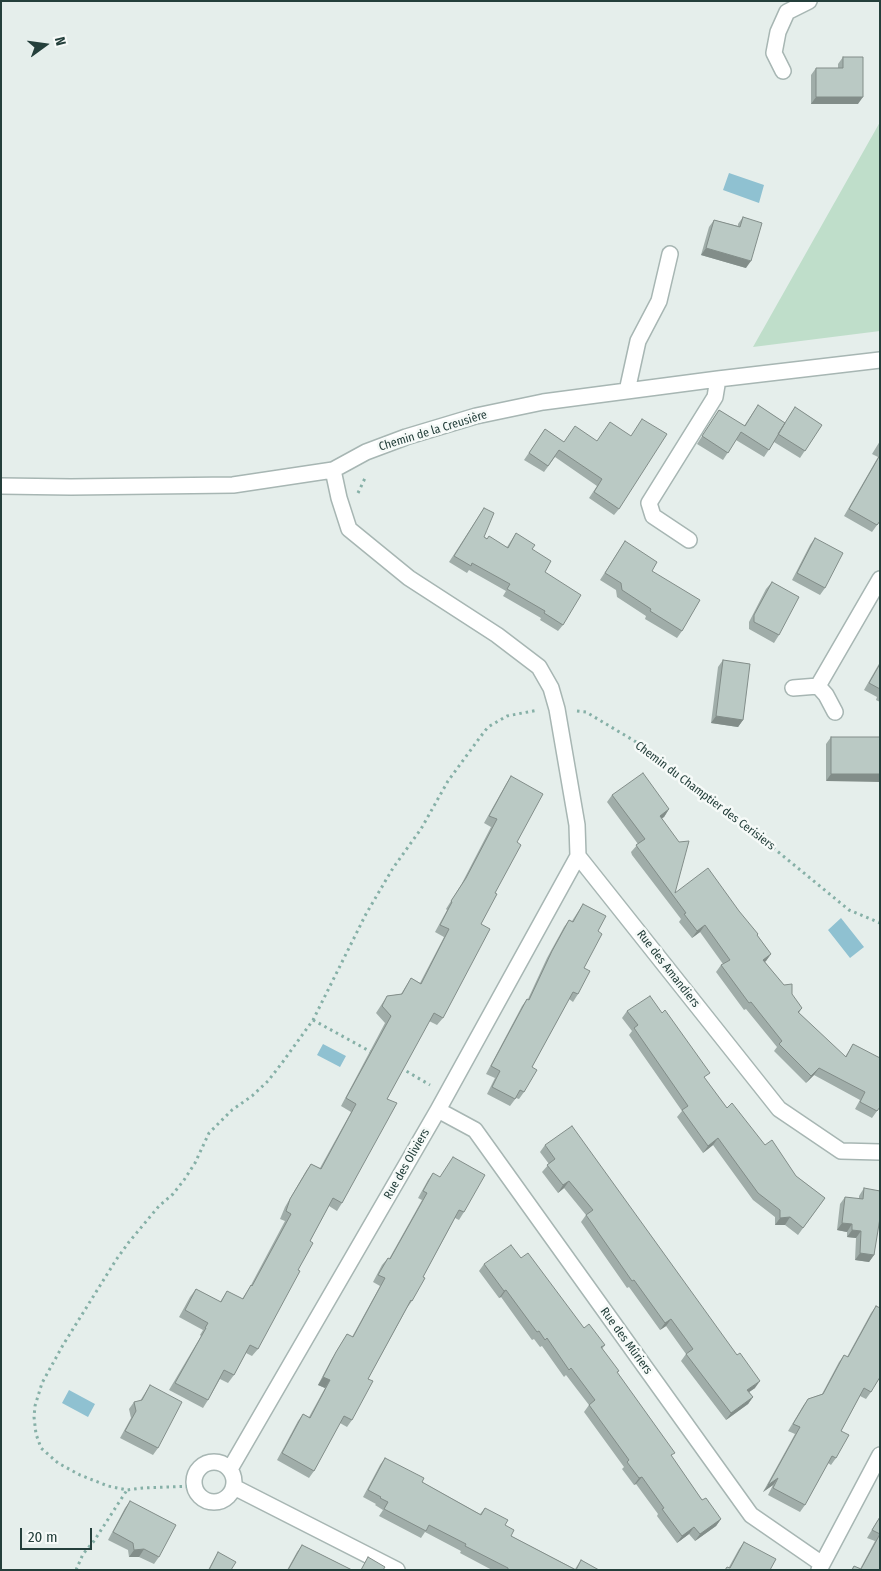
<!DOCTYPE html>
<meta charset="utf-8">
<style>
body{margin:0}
#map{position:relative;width:881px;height:1571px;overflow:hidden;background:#e5eeeb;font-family:"Fira Sans Condensed",sans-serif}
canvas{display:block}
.frame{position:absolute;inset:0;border:2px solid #243f3b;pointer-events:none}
.north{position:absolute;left:20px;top:20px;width:50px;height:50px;-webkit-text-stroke:4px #f6faf8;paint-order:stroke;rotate:76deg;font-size:14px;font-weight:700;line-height:20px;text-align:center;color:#243f3b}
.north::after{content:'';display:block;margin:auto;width:18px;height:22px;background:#243f3b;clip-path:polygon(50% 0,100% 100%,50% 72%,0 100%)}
.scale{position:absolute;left:20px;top:1528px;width:72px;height:22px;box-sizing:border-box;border:2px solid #243f3b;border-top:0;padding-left:6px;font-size:15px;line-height:18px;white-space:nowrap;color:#243f3b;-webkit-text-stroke:4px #f6faf8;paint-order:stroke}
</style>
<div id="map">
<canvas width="881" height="1571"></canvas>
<div class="frame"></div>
<div class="north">N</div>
<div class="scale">20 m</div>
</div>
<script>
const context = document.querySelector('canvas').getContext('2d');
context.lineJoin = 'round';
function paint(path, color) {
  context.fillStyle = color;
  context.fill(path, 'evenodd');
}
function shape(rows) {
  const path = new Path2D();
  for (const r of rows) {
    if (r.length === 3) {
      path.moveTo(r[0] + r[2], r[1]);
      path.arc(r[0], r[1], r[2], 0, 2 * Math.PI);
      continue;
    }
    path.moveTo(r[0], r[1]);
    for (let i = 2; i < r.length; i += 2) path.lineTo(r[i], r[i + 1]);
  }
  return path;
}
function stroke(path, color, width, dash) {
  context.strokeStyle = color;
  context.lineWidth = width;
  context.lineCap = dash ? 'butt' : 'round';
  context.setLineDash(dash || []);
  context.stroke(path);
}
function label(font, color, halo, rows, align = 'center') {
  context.font = font + ' "Fira Sans Condensed",sans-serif';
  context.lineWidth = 5;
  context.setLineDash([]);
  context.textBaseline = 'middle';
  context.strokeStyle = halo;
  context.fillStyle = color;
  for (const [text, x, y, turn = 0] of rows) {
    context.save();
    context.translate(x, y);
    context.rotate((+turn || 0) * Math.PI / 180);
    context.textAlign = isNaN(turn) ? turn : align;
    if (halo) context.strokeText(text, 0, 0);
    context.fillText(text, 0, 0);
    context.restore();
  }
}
paint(shape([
 [880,122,880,331,753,347]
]), '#bfdeca');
paint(shape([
 [729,173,764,185,759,203,723,190],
 [841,918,864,947,850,958,828,930],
 [323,1044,346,1056,340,1067,317,1055],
 [69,1390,95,1404,88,1417,62,1403]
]), '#8fc1d1');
const minor = shape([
 [783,71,774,53,778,32,787,12,809,1],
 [627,391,638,341,659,301,670,254],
 [333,470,339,498,349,529,409,578,497,635,539,667,551,688,557,709,577,825,578,856,779,1109,841,1151,880,1152],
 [1,486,71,487,233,485,333,470,366,452,406,437,476,416,543,402,718,379,880,360],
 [689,540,653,516,649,503,715,397,718,379],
 [818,686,880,579],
 [793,688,818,686,826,695,835,712],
 [438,1110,475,1130,751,1515,822,1564],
 [214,1482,20],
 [230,1469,438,1110,578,856],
 [234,1487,397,1570],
 [819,1570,880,1455]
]);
stroke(minor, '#a7b6b3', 18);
stroke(shape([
 [358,493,366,476],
 [577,711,586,712,648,749,721,805,849,910,880,923],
 [313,1020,373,1053],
 [401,1068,430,1085],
 [195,1486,143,1488,127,1490,108,1486,80,1475,58,1463,41,1448,36,1434,34,1417,35,1406,42,1383,63,1345,116,1260,129,1242,159,1206,173,1194,184,1180,195,1163,209,1133,232,1110,252,1096,268,1081,282,1063,313,1020,366,914,393,868,421,829,448,781,481,736,488,727,507,716,538,710],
 [76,1570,83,1554,94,1541,127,1490]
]), '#86b0a7', 3, [2.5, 4]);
stroke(minor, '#fff', 15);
paint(shape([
 [843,57,858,104,811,104,811,75,816,68,838,68,838,64],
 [743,217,746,268,701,255,709,227,714,220,738,226,738,224],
 [758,405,785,423,795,407,822,425,800,458,774,442,764,457,736,440,723,460,697,444,719,410,744,426],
 [545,429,564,442,597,441,619,509,614,515,589,498,597,486,555,457,544,472,524,460],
 [880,441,880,521,872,532,844,516,878,457,872,454],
 [484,508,484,537,507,547,516,533,532,549,545,572,563,625,558,631,540,620,541,618,503,596,506,591,469,570,467,573,449,562],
 [815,538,825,588,820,595,792,580,810,545],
 [625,541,652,571,682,631,677,638,645,619,646,616,617,597,616,590,600,580],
 [772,582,779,635,774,643,749,629,749,622,766,589],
 [723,660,743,720,738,727,711,723,718,667],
 [880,662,880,702,876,700,877,697,864,690],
 [831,737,880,737,826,781,826,744],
 [511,776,517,842,481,924,443,1018,437,1025,429,1021,387,1099,342,1203,337,1211,329,1206,310,1241,298,1270,258,1349,252,1356,246,1353,234,1375,228,1383,220,1379,208,1400,203,1408,169,1390,201,1336,200,1335,203,1330,179,1317,190,1297,196,1289,220,1302,227,1291,242,1299,251,1285,285,1221,280,1219,285,1207,306,1171,311,1164,320,1168,351,1112,341,1106,385,1023,376,1013,387,996,401,994,411,978,420,983,444,937,435,932,447,910,446,909,461,885,491,827,484,823,506,784],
 [612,795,669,809,664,817,662,818,675,893,757,935,771,954,765,962,802,1008,799,1013,845,1057,853,1044,877,1111,872,1118,855,1109,860,1100,814,1075,806,1083,774,1051,777,1047,746,1009,744,1010,716,972,721,965,723,964,700,932,692,938,679,922,681,919,632,855,631,852,638,844,607,802],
 [583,904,598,931,584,968,578,994,573,1002,569,999,532,1067,524,1092,519,1099,516,1098,510,1106,487,1094,495,1078,486,1074,522,1006,527,999,528,999,547,958,564,927,569,920,572,921],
 [627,1011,705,1079,727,1108,796,1176,825,1198,798,1235,785,1225,775,1225,775,1217,753,1200,713,1145,703,1153,677,1117,682,1111,629,1035,632,1031,622,1018],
 [545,1145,755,1388,749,1392,753,1397,748,1404,726,1420,681,1361,686,1354,666,1326,660,1330,629,1287,627,1288,581,1222,586,1215,564,1188,558,1193,542,1172,549,1164,540,1152],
 [433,1173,464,1212,459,1220,455,1218,423,1277,412,1301,407,1308,368,1379,352,1420,347,1427,340,1423,314,1471,309,1478,277,1460,298,1421,303,1414,309,1417,325,1388,318,1385,331,1360,347,1334,352,1337,380,1286,373,1282,382,1265,388,1258,389,1259,422,1200,418,1198,428,1180],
 [864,1188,878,1225,874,1255,869,1262,855,1260,856,1238,847,1237,847,1232,837,1230,840,1204,845,1197,859,1199,859,1196],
 [521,1258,584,1328,605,1345,602,1349,672,1457,702,1500,721,1519,716,1526,695,1541,689,1534,677,1543,657,1516,658,1514,636,1484,634,1485,622,1469,624,1467,584,1412,589,1405,566,1375,564,1377,542,1346,540,1347,534,1339,532,1340,501,1297,499,1298,479,1271,484,1264],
 [876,1306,871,1392,866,1399,860,1396,841,1431,836,1458,831,1465,828,1463,805,1505,800,1512,768,1495,773,1485,763,1492,795,1434,788,1431,803,1406,808,1399,822,1394,839,1362,844,1355,847,1357,871,1313],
 [150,1385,158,1448,153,1455,120,1438,131,1418,129,1409,134,1402,140,1401],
 [385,1458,422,1482,480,1514,485,1508,505,1525,511,1536,575,1569,581,1560,599,1570,492,1570,460,1553,461,1551,425,1532,421,1538,379,1516,383,1510,375,1505,376,1504,363,1497,380,1465],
 [130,1501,159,1557,154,1564,139,1557,129,1557,128,1550,108,1540,125,1508],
 [880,1516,880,1570,851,1570,854,1566,860,1569,875,1541,867,1538],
 [744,1542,770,1570,725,1570,727,1567,729,1567,739,1549],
 [302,1545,352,1570,287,1570,297,1552],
 [218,1552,231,1570,208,1570]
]), '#a0ada9');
paint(shape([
 [816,97,863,97,858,104,811,104],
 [706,248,751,261,746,268,701,255],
 [716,716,743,720,738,727,711,723],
 [831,774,880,774,880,782,826,781],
 [669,809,664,817,655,823,660,816],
 [705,925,700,932,692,938,697,931],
 [771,954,766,961,758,967,763,960],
 [819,1068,814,1075,806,1083,811,1076],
 [718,1138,713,1145,703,1153,708,1146],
 [569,1181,564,1188,558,1193,563,1185],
 [790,1217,785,1225,775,1225,780,1218],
 [842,1223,852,1224,847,1232,837,1230],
 [852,1230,861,1231,856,1238,847,1237],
 [860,1253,874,1255,869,1262,855,1260],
 [506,1290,501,1297,499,1298,504,1291],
 [671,1319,666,1326,660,1330,665,1323],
 [323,1377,330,1380,325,1388,318,1385],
 [760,1381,755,1388,742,1397,747,1390],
 [753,1397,748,1404,726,1420,731,1413],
 [642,1477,636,1484,634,1485,639,1478],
 [778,1478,773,1485,763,1492,768,1485],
 [721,1519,716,1526,695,1541,700,1534],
 [694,1527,689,1534,677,1543,682,1536],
 [144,1549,139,1557,129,1557,134,1550]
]), '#828d89');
const building = shape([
 [843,57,863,57,863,97,816,97,816,68,843,68,843,57],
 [743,217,762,223,751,261,706,248,714,220,740,227,743,217],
 [758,405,785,423,769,450,741,432,728,453,702,436,719,410,745,426,758,405],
 [795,407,822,425,805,451,778,434,795,407],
 [642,419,667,434,619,509,594,492,602,479,559,450,548,466,529,453,545,429,564,442,575,426,597,441,610,422,631,436,642,419],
 [880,455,880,521,877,525,849,509,880,455],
 [484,508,494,513,484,537,487,539,489,536,508,548,516,533,535,545,532,549,551,561,545,572,581,595,563,625,544,613,545,611,507,589,510,584,472,563,471,566,454,556,484,508],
 [815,538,843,553,825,588,797,573,815,538],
 [625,541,657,562,652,571,700,600,682,631,650,611,651,609,622,590,621,583,605,573,625,541],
 [772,582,799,597,779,635,754,622,754,615,772,582],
 [723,660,750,664,743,720,716,716,723,660],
 [880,664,880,689,869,683,880,664],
 [831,737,880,737,880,774,831,774,831,737],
 [643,773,669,809,660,816,679,842,689,841,675,893,708,868,739,911,758,934,757,935,771,954,763,960,784,985,792,984,792,994,802,1008,798,1012,846,1057,853,1044,880,1058,880,1107,877,1111,860,1102,865,1092,819,1068,811,1076,779,1044,782,1041,751,1002,749,1003,721,965,730,960,705,925,697,931,684,914,686,913,638,848,636,845,645,839,612,795,643,773],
 [511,776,543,794,517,842,521,845,495,893,497,894,481,924,490,929,443,1018,434,1013,387,1099,397,1103,342,1203,333,1198,310,1241,313,1243,298,1270,300,1271,258,1349,250,1345,234,1375,224,1370,208,1400,175,1383,206,1328,205,1328,208,1323,185,1310,196,1289,221,1302,227,1291,243,1299,251,1285,252,1286,291,1214,286,1211,290,1199,311,1164,321,1169,356,1104,346,1098,391,1016,382,1006,387,996,402,994,411,978,421,984,449,929,440,925,452,902,451,901,466,878,497,819,489,816,511,776],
 [583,904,606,916,598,931,602,934,584,968,590,971,578,994,573,992,532,1067,537,1070,524,1092,520,1090,515,1099,492,1087,500,1071,491,1066,527,999,529,1000,552,951,569,920,573,922,583,904],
 [650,996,662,1013,665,1010,710,1073,704,1077,727,1108,732,1103,765,1145,772,1140,796,1176,825,1198,803,1228,790,1217,780,1218,780,1210,758,1193,718,1138,708,1146,682,1110,688,1106,634,1028,638,1025,627,1011,650,996],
 [572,1126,737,1355,740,1353,760,1381,747,1390,753,1397,731,1413,686,1354,693,1349,671,1319,665,1323,634,1280,632,1281,586,1215,593,1210,569,1181,563,1185,547,1165,555,1159,545,1145,572,1126],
 [453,1157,485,1175,464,1212,459,1210,423,1277,425,1278,412,1301,411,1300,368,1379,373,1381,352,1420,344,1416,314,1471,282,1453,303,1414,310,1418,330,1380,323,1377,336,1352,347,1334,353,1337,385,1278,378,1275,388,1258,390,1259,427,1193,423,1191,433,1173,440,1177,453,1157],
 [864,1188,880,1191,880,1218,874,1255,860,1253,861,1231,852,1230,852,1224,842,1223,845,1197,863,1199,864,1188],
 [511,1245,521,1258,528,1253,584,1328,589,1324,605,1345,601,1347,619,1371,617,1372,675,1453,671,1455,702,1500,706,1498,721,1519,700,1534,694,1527,682,1536,662,1509,664,1508,642,1477,639,1478,627,1462,629,1460,589,1405,595,1400,571,1368,569,1370,547,1338,545,1340,539,1331,537,1332,506,1290,504,1291,484,1264,511,1245],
 [876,1306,880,1308,880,1377,871,1392,864,1388,841,1431,849,1435,836,1458,832,1456,805,1505,773,1488,778,1478,768,1485,800,1427,793,1424,808,1399,823,1394,844,1355,848,1357,876,1306],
 [150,1385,182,1402,158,1448,125,1431,136,1411,134,1402,142,1400,150,1385],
 [385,1458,424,1478,422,1482,481,1515,485,1508,508,1520,505,1525,514,1530,511,1536,576,1570,508,1570,508,1568,465,1546,466,1544,429,1525,426,1531,384,1509,388,1502,380,1498,381,1497,368,1490,385,1458],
 [130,1501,176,1525,159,1557,144,1549,134,1550,133,1543,113,1532,130,1501],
 [880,1517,880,1570,852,1570,854,1566,861,1569,880,1534,872,1530,880,1517],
 [744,1542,776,1559,770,1570,725,1570,727,1567,730,1568,744,1542],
 [302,1545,352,1570,288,1570,302,1545],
 [218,1552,236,1562,231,1570,209,1570,218,1552],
 [368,1557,385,1567,383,1570,361,1570,368,1557],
 [581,1560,599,1570,576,1570,581,1560]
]);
paint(building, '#bac9c4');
stroke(building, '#828d89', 1);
label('12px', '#243f3b', '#f6faf8', [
 ["Chemin de la Creusière",433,431,-17],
 ["Chemin du Champtier des Cerisiers",705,796,37],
 ["Rue des Amandiers",668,969,52],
 ["Rue des Oliviers",407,1164,-60],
 ["Rue des Mûriers",626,1341,54]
]);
</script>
